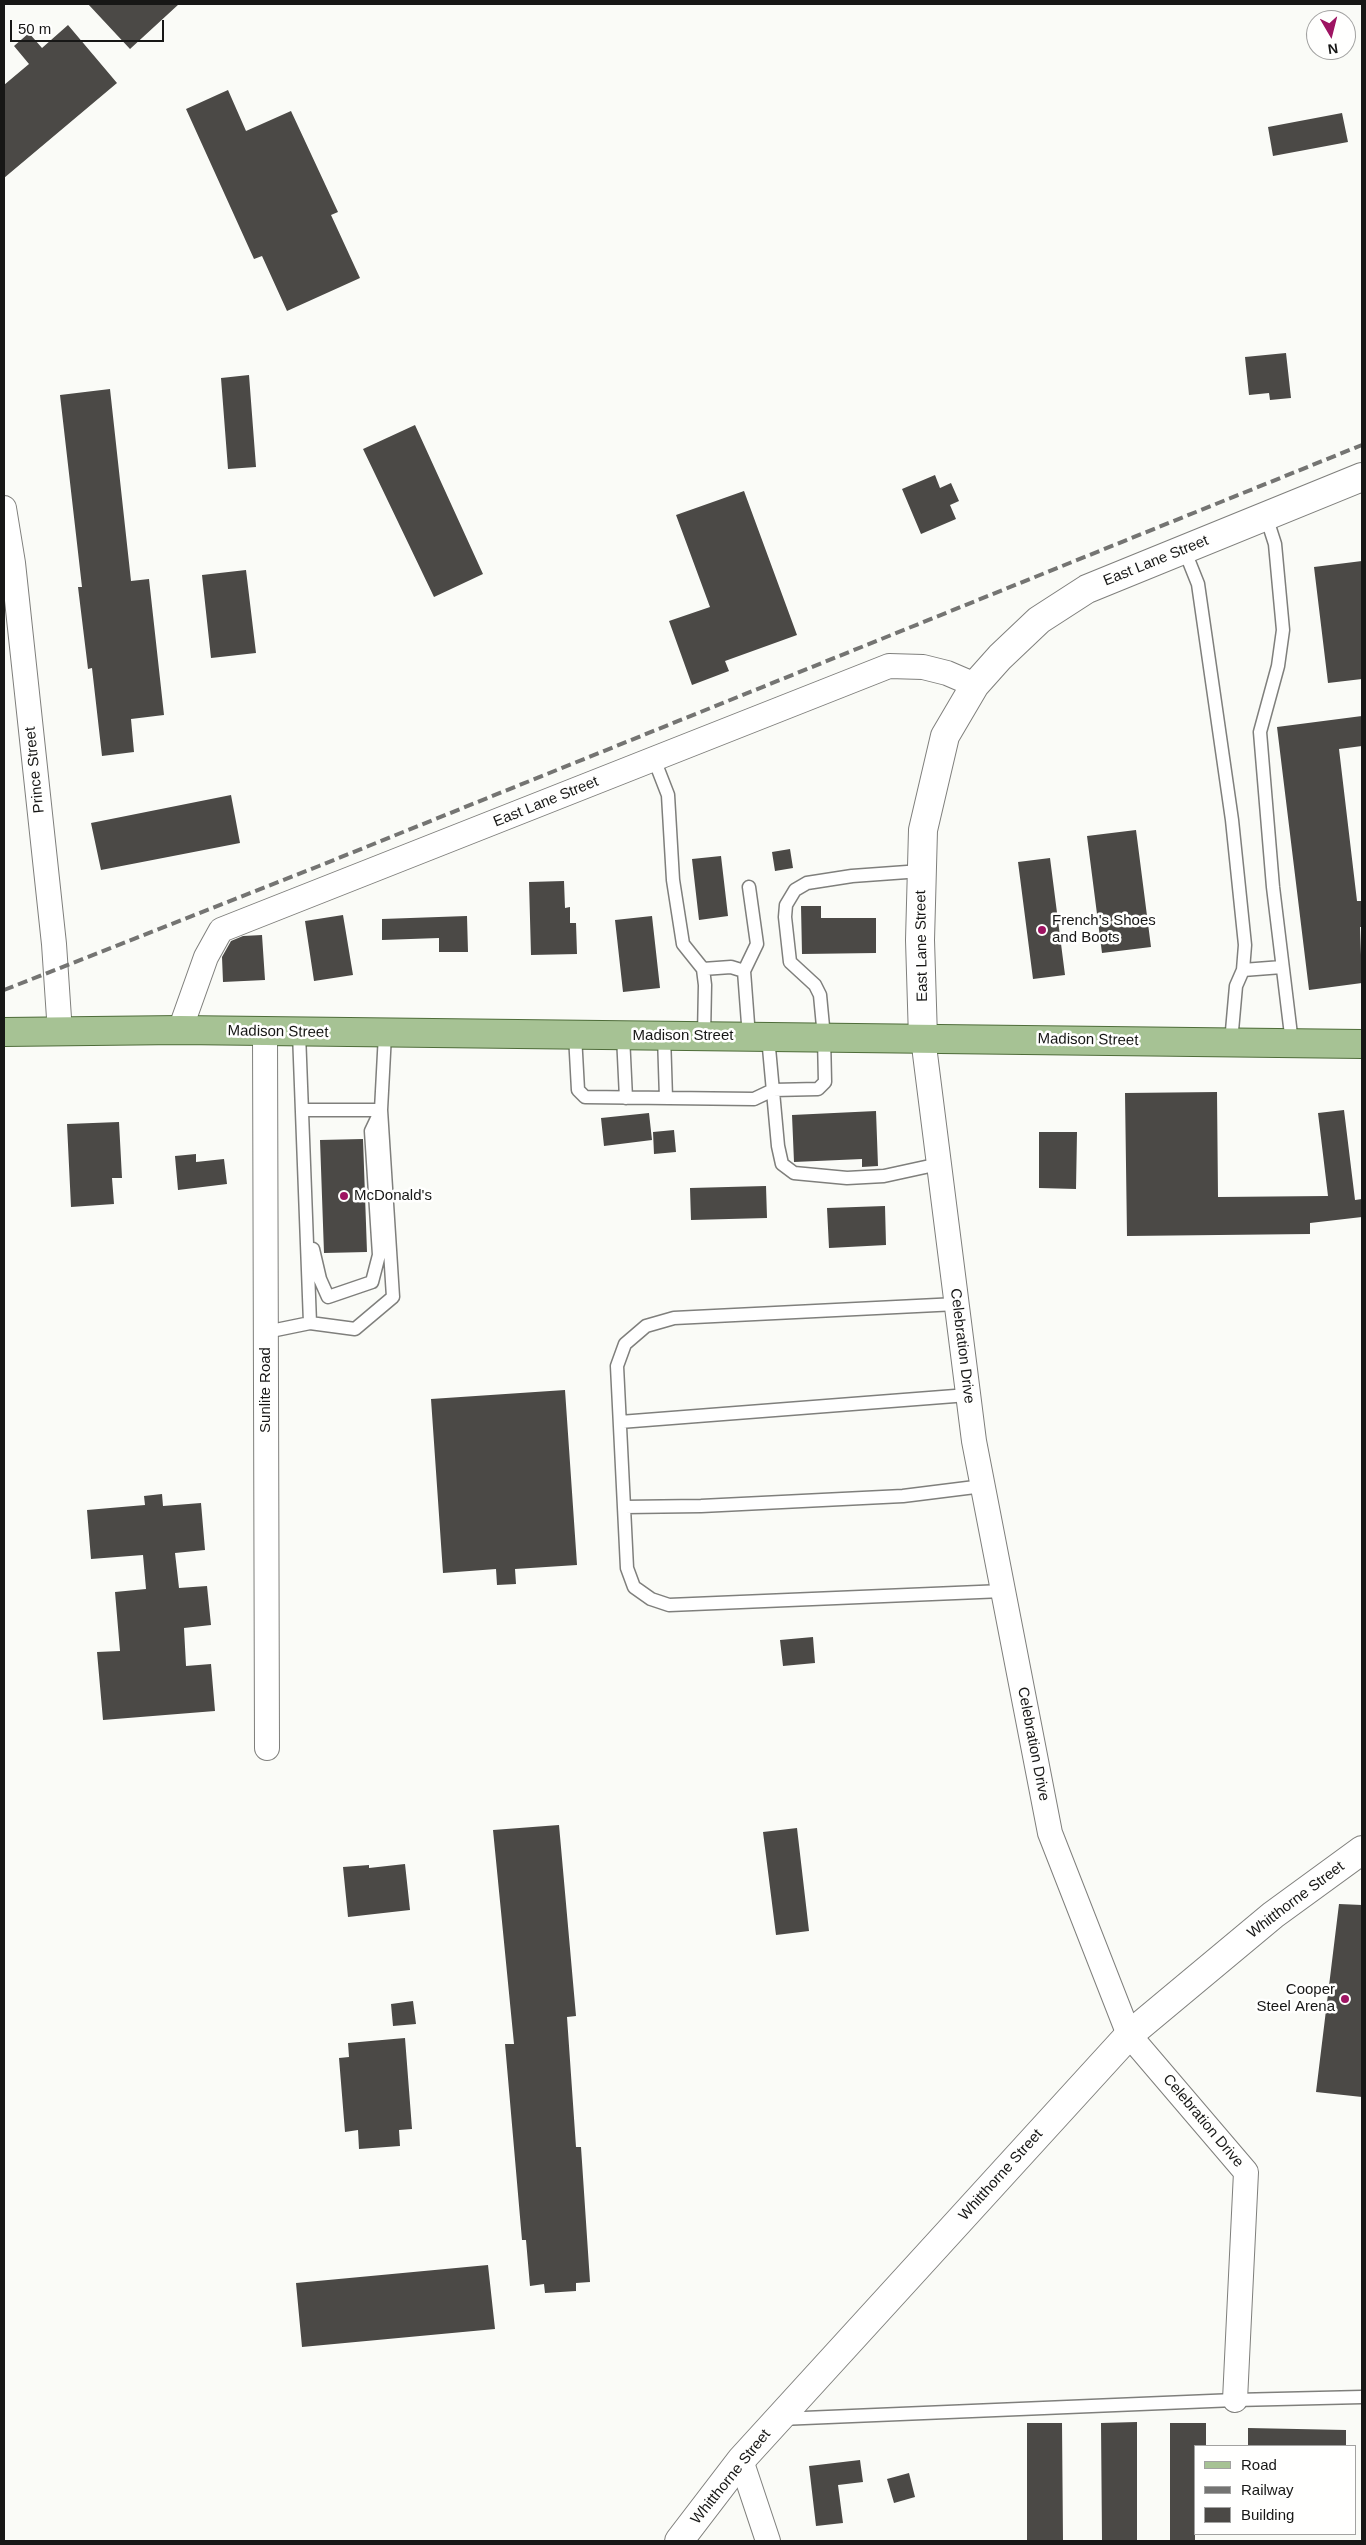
<!DOCTYPE html>
<style>
body{margin:0}
#map{position:relative;width:1366px;height:2545px;overflow:hidden;background:#fafbf7;font-family:Helvetica,sans-serif}
canvas{display:block}
.frame{position:absolute;inset:0;border:5px solid #171716;pointer-events:none}
.legend{position:absolute;left:1194px;top:2445px;width:162px;height:90px;box-sizing:border-box;background:#fffffe;border:1px solid #a2a2a1;margin:0;padding:6px 9px;list-style:none;font-size:15px;color:#171716}
.legend li{display:flex;align-items:center;gap:10px;height:25px}
.legend b{width:25px;border:1px solid #a2a2a1}
.north{position:absolute;left:1306px;top:10px;width:50px;height:50px;box-sizing:border-box;background:#fffffe;border:1px solid #a2a2a1;border-radius:50%;rotate:172deg;font-size:14px;font-weight:700;line-height:20px;text-align:center;color:#171716}
.north::after{content:'';display:block;margin:auto;width:18px;height:22px;background:#9e1462;clip-path:polygon(50% 0,100% 100%,50% 72%,0 100%)}
.scale{position:absolute;left:10px;top:20px;width:154px;height:22px;box-sizing:border-box;border:2px solid #171716;border-top:0;padding-left:6px;font-size:15px;line-height:18px;white-space:nowrap;color:#171716;-webkit-text-stroke:4px #fffffe;paint-order:stroke}
</style>
<div id="map">
<canvas width="1366" height="2545"></canvas>
<div class="frame"></div>
<ul class="legend">
<li><b style="height:6px;background:#a6c294"></b>Road</li>
<li><b style="height:6px;background:#747472"></b>Railway</li>
<li><b style="height:14px;background:#4b4946"></b>Building</li>
</ul>
<div class="north">N</div>
<div class="scale">50 m</div>
</div>
<script>
const context = document.querySelector('canvas').getContext('2d');
context.lineJoin = 'round';
function paint(path, color) {
  context.fillStyle = color;
  context.fill(path, 'evenodd');
}
function shape(rows) {
  const path = new Path2D();
  for (const r of rows) {
    path.moveTo(r[0], r[1]);
    for (let i = 2; i < r.length; i += 2) path.lineTo(r[i], r[i + 1]);
  }
  return path;
}
function stroke(path, color, width, dash) {
  context.strokeStyle = color;
  context.lineWidth = width;
  context.lineCap = dash ? 'butt' : 'round';
  context.setLineDash(dash || []);
  context.stroke(path);
}
function label(font, color, halo, rows, align = 'center') {
  context.font = font + ' Helvetica,sans-serif';
  context.lineWidth = 5;
  context.setLineDash([]);
  context.textBaseline = 'middle';
  context.strokeStyle = halo;
  context.fillStyle = color;
  for (const [text, x, y, turn = 0] of rows) {
    context.save();
    context.translate(x, y);
    context.rotate((+turn || 0) * Math.PI / 180);
    context.textAlign = isNaN(turn) ? turn : align;
    if (halo) context.strokeText(text, 0, 0);
    context.fillText(text, 0, 0);
    context.restore();
  }
}
paint(shape([
 [88,4,179,4,130,49],
 [68,25,117,83,4,178,4,85,29,64,14,46,29,33,42,48],
 [228,90,246,131,291,111,338,212,331,215,360,278,287,311,262,256,254,259,186,109],
 [1342,113,1348,142,1273,156,1268,127],
 [1286,353,1291,398,1270,400,1269,393,1249,395,1245,357],
 [249,375,256,467,228,469,221,378],
 [110,389,131,581,149,579,164,715,131,719,134,752,102,756,92,668,88,669,78,587,82,587,60,395],
 [415,425,483,574,434,597,363,449],
 [935,475,940,488,951,483,959,501,950,505,956,519,921,534,902,489],
 [744,491,797,635,725,661,729,671,692,685,669,621,710,607,676,515],
 [1362,561,1362,679,1328,683,1314,567],
 [246,570,256,653,211,658,202,575],
 [1362,716,1362,746,1339,749,1357,901,1362,901,1362,927,1360,927,1362,983,1309,990,1277,727],
 [231,795,240,843,101,870,91,823],
 [1136,830,1151,947,1102,953,1087,836],
 [790,849,793,868,775,871,772,852],
 [721,856,728,916,699,920,692,859],
 [1050,858,1065,975,1033,979,1018,862],
 [564,881,565,908,570,907,570,923,576,923,577,954,531,955,529,882],
 [801,906,821,906,821,918,876,918,876,953,802,954],
 [343,915,353,975,314,981,305,921],
 [467,916,468,952,439,952,439,938,382,940,382,919],
 [652,916,660,988,623,992,615,920],
 [262,935,265,980,223,982,222,957,231,941,243,936],
 [1217,1092,1218,1197,1328,1196,1318,1113,1344,1110,1355,1200,1362,1199,1362,1217,1310,1223,1310,1234,1127,1236,1125,1093],
 [876,1111,878,1166,862,1167,862,1159,794,1162,792,1115],
 [649,1113,652,1140,604,1146,601,1118],
 [119,1122,122,1178,112,1178,114,1204,71,1207,67,1124],
 [674,1130,676,1152,654,1154,653,1132],
 [1039,1132,1077,1132,1076,1189,1039,1188],
 [363,1139,367,1252,324,1253,320,1140],
 [196,1154,196,1162,224,1159,227,1184,178,1190,175,1156],
 [766,1186,767,1218,691,1220,690,1188],
 [885,1206,886,1245,829,1248,827,1208],
 [565,1390,577,1565,515,1569,516,1584,497,1585,496,1569,443,1573,431,1399],
 [162,1494,163,1506,201,1503,205,1550,175,1553,179,1588,207,1586,211,1625,184,1628,186,1666,211,1664,215,1711,103,1720,97,1652,120,1651,115,1592,146,1589,143,1555,91,1559,87,1510,145,1505,144,1496],
 [813,1637,815,1663,783,1666,780,1640],
 [559,1825,576,2016,567,2017,576,2147,581,2147,590,2282,576,2283,576,2291,545,2293,544,2284,530,2286,526,2240,522,2240,505,2044,514,2044,493,1830],
 [797,1828,809,1931,776,1935,763,1832],
 [405,1864,410,1910,348,1917,343,1867,369,1865,369,1868],
 [1339,1904,1362,1905,1362,2097,1316,2092],
 [413,2001,416,2024,393,2026,391,2004],
 [405,2038,412,2129,399,2130,400,2146,359,2149,358,2130,345,2132,339,2058,349,2057,348,2043],
 [488,2265,495,2329,302,2347,296,2283],
 [1137,2422,1137,2541,1102,2541,1101,2423],
 [1027,2423,1062,2423,1063,2541,1027,2541],
 [1170,2423,1206,2423,1206,2446,1195,2446,1195,2541,1170,2541],
 [1248,2428,1346,2430,1346,2446,1248,2446],
 [860,2460,863,2482,838,2485,843,2523,816,2526,809,2466],
 [909,2473,915,2497,894,2503,887,2479]
]), '#4b4946');
const lane = shape([
 [1266,516,1275,544,1283,630,1278,666,1260,732,1273,887,1292,1043],
 [1184,549,1198,584,1232,820,1245,945,1243,970,1236,986,1231,1042],
 [654,759,668,795,673,880,683,944,703,969,705,985,704,1036],
 [703,969,731,967,744,971,749,1037],
 [1243,970,1282,967],
 [744,971,757,944,749,887],
 [299,1033,310,1323,355,1329,393,1297,381,1110,385,1034],
 [575,1035,578,1090,585,1097,754,1099,773,1090,818,1089,825,1082,824,1037,820,995,815,985,790,962,785,917,786,905,795,890,807,883,852,876,921,871],
 [623,1036,626,1098],
 [664,1036,666,1098],
 [768,1037,778,1146,782,1164,794,1173,847,1178,884,1176,939,1164],
 [303,1110,381,1110,371,1131,379,1255,372,1282,328,1297,320,1279,313,1249],
 [957,1304,674,1318,646,1326,625,1344,617,1366,627,1568,634,1587,651,1599,669,1605,1003,1591],
 [266,1332,310,1323],
 [620,1422,968,1395],
 [624,1507,701,1506,903,1496,983,1486],
 [780,2419,1235,2400,1362,2397]
]);
const street = shape([
 [4,508,13,563,54,944,60,1033],
 [180,1030,206,957,221,930,889,666,923,667,947,673,975,685],
 [265,1032,267,1748],
 [923,1038,974,1441,1050,1833,1129,2035,1246,2172,1235,2400],
 [741,2460,768,2541]
]);
const secondary = shape([
 [923,1038,920,940,923,830,945,736,975,685,1000,657,1039,620,1087,589,1362,477],
 [679,2541,741,2460,1129,2035,1273,1915,1362,1850]
]);
const primary = shape([
 [4,1032,180,1030,1362,1044]
]);
stroke(lane, '#7f7f7c', 15);
stroke(street, '#7f7f7c', 26);
stroke(secondary, '#7f7f7c', 30);
stroke(primary, '#4e6c39', 30);
stroke(lane, '#fff', 12);
stroke(street, '#fff', 24);
stroke(secondary, '#fff', 28);
stroke(primary, '#a6c294', 28);
stroke(shape([
 [4,990,319,866,1362,445]
]), '#747472', 4, [10, 5]);
for (const [x, y, r, color] of [
 [1042,930,5,"#9e1462"],
 [344,1196,5,"#9e1462"],
 [1345,1999,5,"#9e1462"]
]) {
  const dot = new Path2D();
  dot.arc(x, y, r, 0, 2 * Math.PI);
  context.fillStyle = color;
  context.fill(dot);
  stroke(dot, '#fffffe', 2);
}
label('15px', '#171716', '#fffffe', [
 ["East Lane Street",1156,561,-22],
 ["Prince Street",35,770,-96],
 ["East Lane Street",546,802,-22],
 ["East Lane Street",922,946,-91],
 ["Madison Street",278,1032,1],
 ["Madison Street",683,1036],
 ["Madison Street",1088,1040,1],
 ["Celebration Drive",962,1346,83],
 ["Sunlite Road",266,1390,-90],
 ["Celebration Drive",1033,1744,79],
 ["Whitthorne Street",1296,1900,-37],
 ["Celebration Drive",1203,2121,50],
 ["Whitthorne Street",1001,2175,-48],
 ["Whitthorne Street",731,2477,-51]
]);
label('15px', '#171716', '#fffffe', [
 ["French's Shoes",1052,921],
 ["and Boots",1052,938],
 ["McDonald's",354,1196],
 ["Cooper",1335,1990,"right"],
 ["Steel Arena",1335,2007,"right"]
], 'left');
</script>
